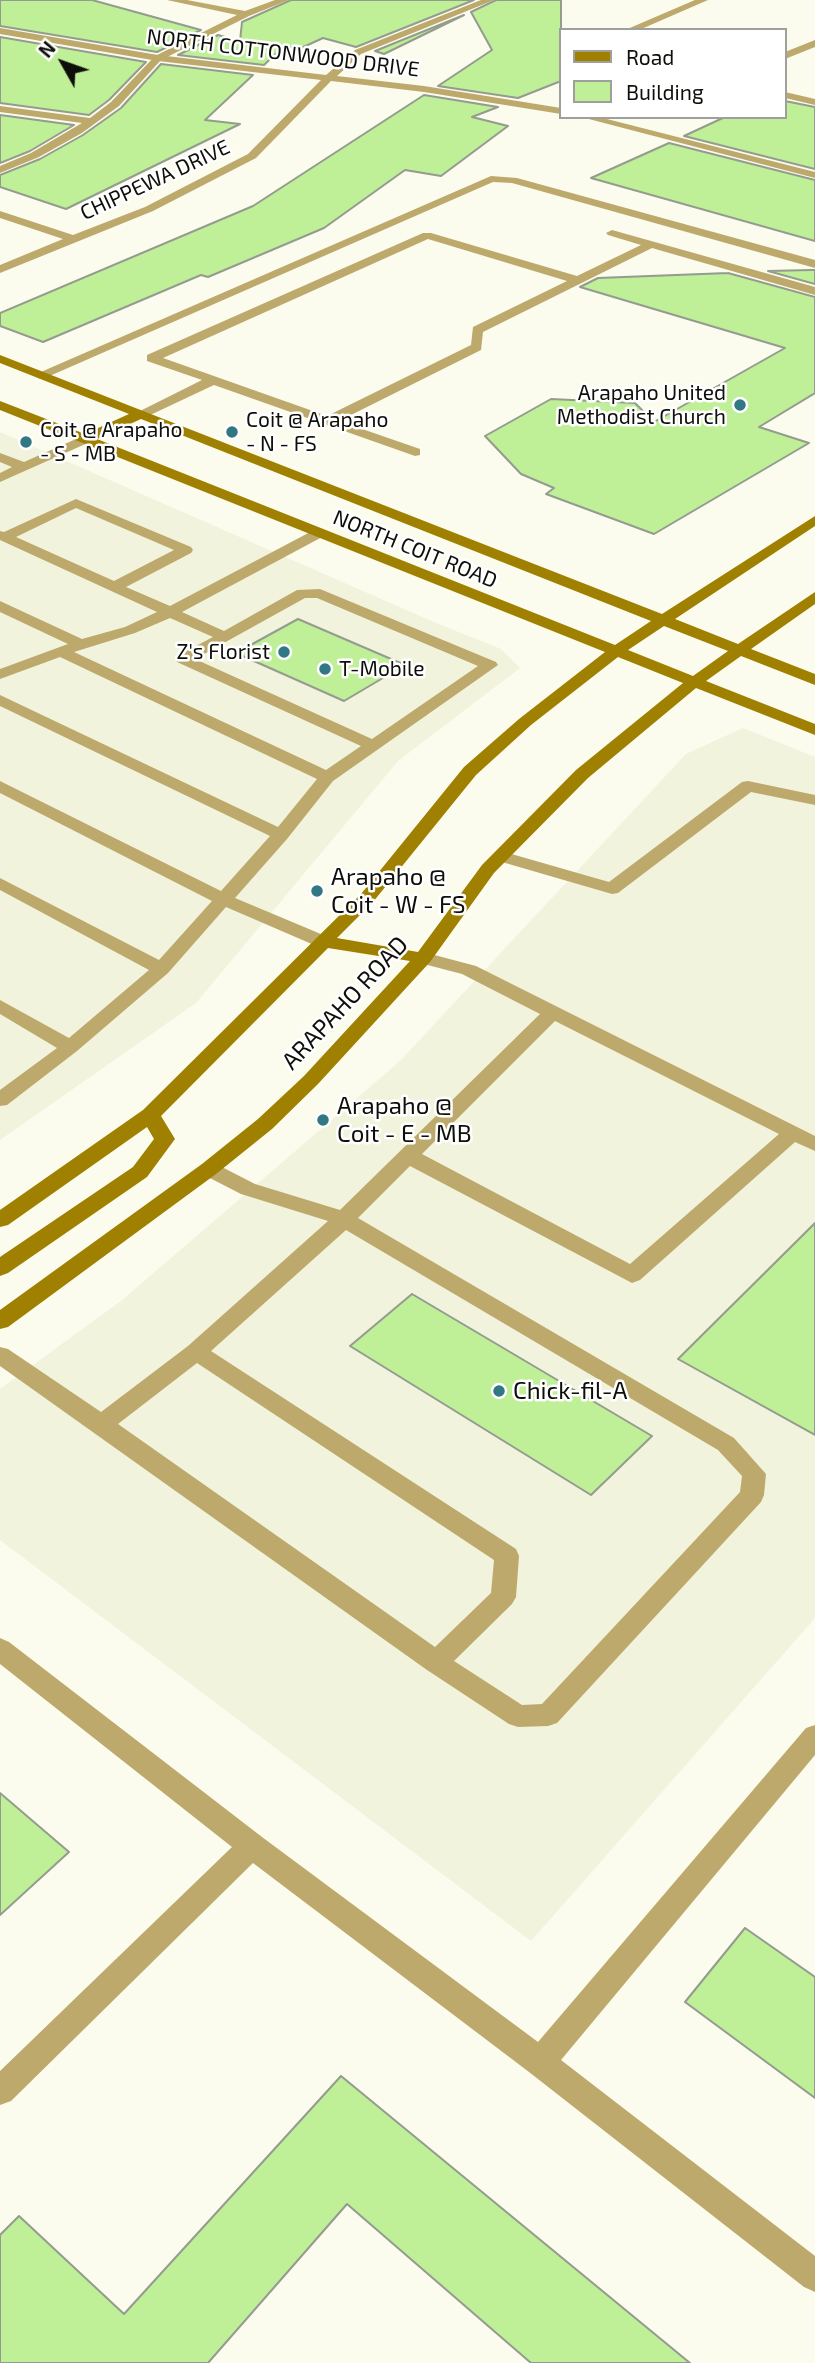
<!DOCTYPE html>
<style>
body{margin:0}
#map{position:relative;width:815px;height:2363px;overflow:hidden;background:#fbfcee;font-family:"Exo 2",sans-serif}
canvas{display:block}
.legend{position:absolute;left:559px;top:28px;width:228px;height:91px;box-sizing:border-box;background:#fff;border:2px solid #9f9f9d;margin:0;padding:9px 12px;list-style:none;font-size:21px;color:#0e0e0a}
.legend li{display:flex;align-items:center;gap:14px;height:35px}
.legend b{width:35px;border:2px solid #9f9f9d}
.north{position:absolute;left:28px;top:28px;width:70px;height:70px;-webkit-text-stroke:5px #fff;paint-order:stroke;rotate:310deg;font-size:19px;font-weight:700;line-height:28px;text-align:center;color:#0e0e0a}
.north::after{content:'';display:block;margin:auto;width:24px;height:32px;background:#0e0e0a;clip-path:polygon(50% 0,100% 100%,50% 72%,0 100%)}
</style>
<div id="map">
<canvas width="815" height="2363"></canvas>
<ul class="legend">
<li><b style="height:9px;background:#9f8000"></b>Road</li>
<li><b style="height:19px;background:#bfef97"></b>Building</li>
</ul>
<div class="north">N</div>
</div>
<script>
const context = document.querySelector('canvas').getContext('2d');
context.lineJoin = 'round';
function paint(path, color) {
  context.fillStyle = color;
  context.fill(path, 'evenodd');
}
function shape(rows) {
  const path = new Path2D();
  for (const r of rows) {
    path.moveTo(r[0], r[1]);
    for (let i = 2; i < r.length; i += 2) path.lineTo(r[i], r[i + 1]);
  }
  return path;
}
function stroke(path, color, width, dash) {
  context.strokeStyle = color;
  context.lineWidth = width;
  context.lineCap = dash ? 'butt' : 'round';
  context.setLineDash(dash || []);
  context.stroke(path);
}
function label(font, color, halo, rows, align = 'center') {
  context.font = font + ' "Exo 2",sans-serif';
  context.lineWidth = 5;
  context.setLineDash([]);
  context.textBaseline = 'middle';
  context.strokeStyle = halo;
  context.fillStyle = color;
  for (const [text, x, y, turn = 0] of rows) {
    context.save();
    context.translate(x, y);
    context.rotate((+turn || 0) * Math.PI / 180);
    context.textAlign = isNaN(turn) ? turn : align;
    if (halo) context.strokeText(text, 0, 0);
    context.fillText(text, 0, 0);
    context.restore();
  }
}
paint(shape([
 [0,432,436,623,501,649,520,668,398,761,196,1003,0,1140],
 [743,728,815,757,815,1618,531,1941,0,1540,0,1389,121,1301,400,1061,686,754]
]), '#f1f3dd');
const building = shape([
 [0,0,92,0,201,30,157,52,0,26,0,0],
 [291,0,474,0,356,47,323,38,299,49,284,46,264,65,178,55,218,35,240,41,242,22,291,0],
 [496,0,561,0,561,81,518,98,438,86,492,50,471,12,496,0],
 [464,15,384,54,375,51,464,15],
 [0,37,146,62,109,100,89,115,0,103,0,37],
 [161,64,253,75,205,120,240,124,66,209,0,187,0,175,40,159,83,135,121,108,161,64],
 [424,95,498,107,472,117,508,126,441,176,405,170,324,228,208,277,201,275,43,342,0,326,0,313,253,206,424,95],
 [785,101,815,107,815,169,684,136,725,117,785,117,785,101],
 [0,115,74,125,30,151,0,163,0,115],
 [669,143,815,180,815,241,591,178,669,143],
 [811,270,815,270,815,284,768,271,811,270],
 [728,273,815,297,815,393,759,427,809,443,654,534,546,494,554,488,521,474,485,436,551,399,635,403,654,422,785,348,580,287,598,278,728,273],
 [298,619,405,665,344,701,236,653,298,619],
 [815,1223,815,1435,678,1359,815,1223],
 [412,1294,652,1436,591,1495,350,1346,412,1294],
 [0,1793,69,1852,0,1915,0,1793],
 [745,1928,815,1977,815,2098,685,2002,745,1928],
 [341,2076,690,2363,531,2363,347,2204,208,2363,0,2363,0,2235,19,2216,124,2314,341,2076]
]);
paint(building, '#bfef97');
stroke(building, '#949b8f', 2);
paint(shape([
 [167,0,187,0,245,11,275,0,289,0,249,16,161,60,119,106,82,133,39,157,0,173,0,166,31,153,82,123,0,112,0,106,90,118,111,102,155,56,237,15,167,0],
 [695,0,708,0,639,30,625,30,695,0],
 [785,92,815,99,815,105,785,98,785,92],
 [491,176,517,178,815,260,815,268,512,183,493,182,45,378,40,379,34,375,491,176],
 [612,230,815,287,815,295,652,248,483,332,481,350,339,421,420,449,420,455,415,456,214,385,146,417,141,418,134,414,202,380,147,361,147,355,423,233,431,233,577,276,641,245,608,235,606,233,612,230],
 [428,239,567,281,473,327,471,345,327,416,163,358,428,239],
 [85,435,90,436,90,442,0,482,0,473,12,467,0,462,0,453,24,462,85,435],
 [76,499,191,547,193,550,191,553,126,587,170,606,314,530,324,530,326,533,324,536,182,612,224,631,297,590,320,589,496,662,498,665,333,781,287,839,235,898,328,937,330,941,328,945,314,945,226,907,168,973,77,1051,7,1105,0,1106,0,1090,57,1048,0,1014,0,1000,69,1038,149,970,0,890,0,878,159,960,212,901,0,793,0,781,221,891,270,836,0,706,0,695,278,827,317,779,60,657,0,679,0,669,68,644,0,612,0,601,82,639,125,627,157,612,0,540,0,531,4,532,76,499],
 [76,508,174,550,114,581,16,537,76,508],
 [305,598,317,598,478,666,372,739,195,659,305,598],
 [170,618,213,637,177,656,175,659,177,662,361,746,326,770,74,652,135,633,170,618],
 [748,781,815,795,815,805,751,792,618,893,612,894,495,860,492,856,501,851,609,882,742,782,748,781],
 [423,952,476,966,815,1136,815,1151,795,1142,640,1280,632,1283,410,1166,358,1218,734,1438,766,1474,764,1495,761,1502,557,1723,548,1726,518,1727,509,1724,427,1670,0,1366,0,1347,8,1349,101,1412,188,1346,328,1221,241,1194,202,1174,199,1169,202,1164,216,1164,255,1184,340,1210,540,1014,462,974,416,962,414,958,416,954,423,952],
 [555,1021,779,1134,630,1264,422,1154,555,1021],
 [346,1230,718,1450,742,1476,740,1492,542,1704,522,1705,454,1661,512,1604,516,1597,519,1556,516,1549,211,1351,346,1230],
 [197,1363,494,1560,491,1593,435,1647,118,1424,197,1363],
 [0,1638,9,1642,262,1837,538,2042,806,1728,815,1725,815,1755,561,2060,815,2256,815,2292,804,2287,529,2072,253,1863,11,2101,0,2105,0,2071,232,1847,0,1664,0,1638]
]), '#bea96c');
paint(shape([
 [481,0,494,0,361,54,337,76,424,86,561,108,561,114,424,92,331,81,256,158,153,211,0,273,0,265,63,239,0,218,0,211,73,235,145,207,248,154,321,80,158,61,0,34,0,28,158,55,326,75,355,50,481,0],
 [815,40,815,47,785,59,785,52,815,40],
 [581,117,599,117,815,172,815,178,581,117]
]), '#bea96c');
paint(shape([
 [0,355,662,614,815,516,815,526,675,619,738,644,815,592,815,604,751,649,815,674,815,685,741,656,706,681,815,724,815,735,696,688,588,778,494,873,430,962,318,1084,272,1129,216,1174,8,1327,0,1329,0,1310,202,1164,258,1119,304,1076,410,961,328,948,161,1116,175,1139,147,1177,8,1273,0,1276,0,1257,133,1167,154,1139,147,1127,8,1225,0,1227,0,1210,143,1110,361,894,464,767,519,719,605,652,0,410,0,401,85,434,129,414,0,363,0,355],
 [141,419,651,621,615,645,97,439,141,419],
 [664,626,728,651,693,676,628,650,664,626],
 [618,657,683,683,576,770,482,865,418,952,337,938,373,902,476,775,531,725,618,657]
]), '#9f8000');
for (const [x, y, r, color] of [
 [740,405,7,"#317784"],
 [232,432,7,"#317784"],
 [26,442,7,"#317784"],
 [284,652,7,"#317784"],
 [325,669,7,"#317784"],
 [317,891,7,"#317784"],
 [323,1120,7,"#317784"],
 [499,1391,7,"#317784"]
]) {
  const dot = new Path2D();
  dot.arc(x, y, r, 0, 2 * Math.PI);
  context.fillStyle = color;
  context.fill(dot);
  stroke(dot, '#fff', 2.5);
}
label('21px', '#0e0e0a', '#fff', [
 ["NORTH COTTONWOOD DRIVE",283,53,7],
 ["CHIPPEWA DRIVE",155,180,-25],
 ["NORTH COIT ROAD",415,549,22]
]);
label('21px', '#0e0e0a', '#fff', [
 ["Arapaho United",726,393,"right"],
 ["Methodist Church",726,417,"right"],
 ["Coit @ Arapaho",246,420],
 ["- N - FS",246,444],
 ["Coit @ Arapaho",40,430],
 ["- S - MB",40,454],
 ["Z's Florist",270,652,"right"],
 ["T-Mobile",339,669]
], 'left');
label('24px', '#0e0e0a', '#fff', [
 ["Arapaho @",331,877],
 ["Coit - W - FS",331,905],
 ["Arapaho @",337,1106],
 ["Coit - E - MB",337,1134],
 ["Chick-fil-A",513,1391]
], 'left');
label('24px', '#0e0e0a', '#fff', [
 ["ARAPAHO ROAD",345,1003,-47]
]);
</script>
